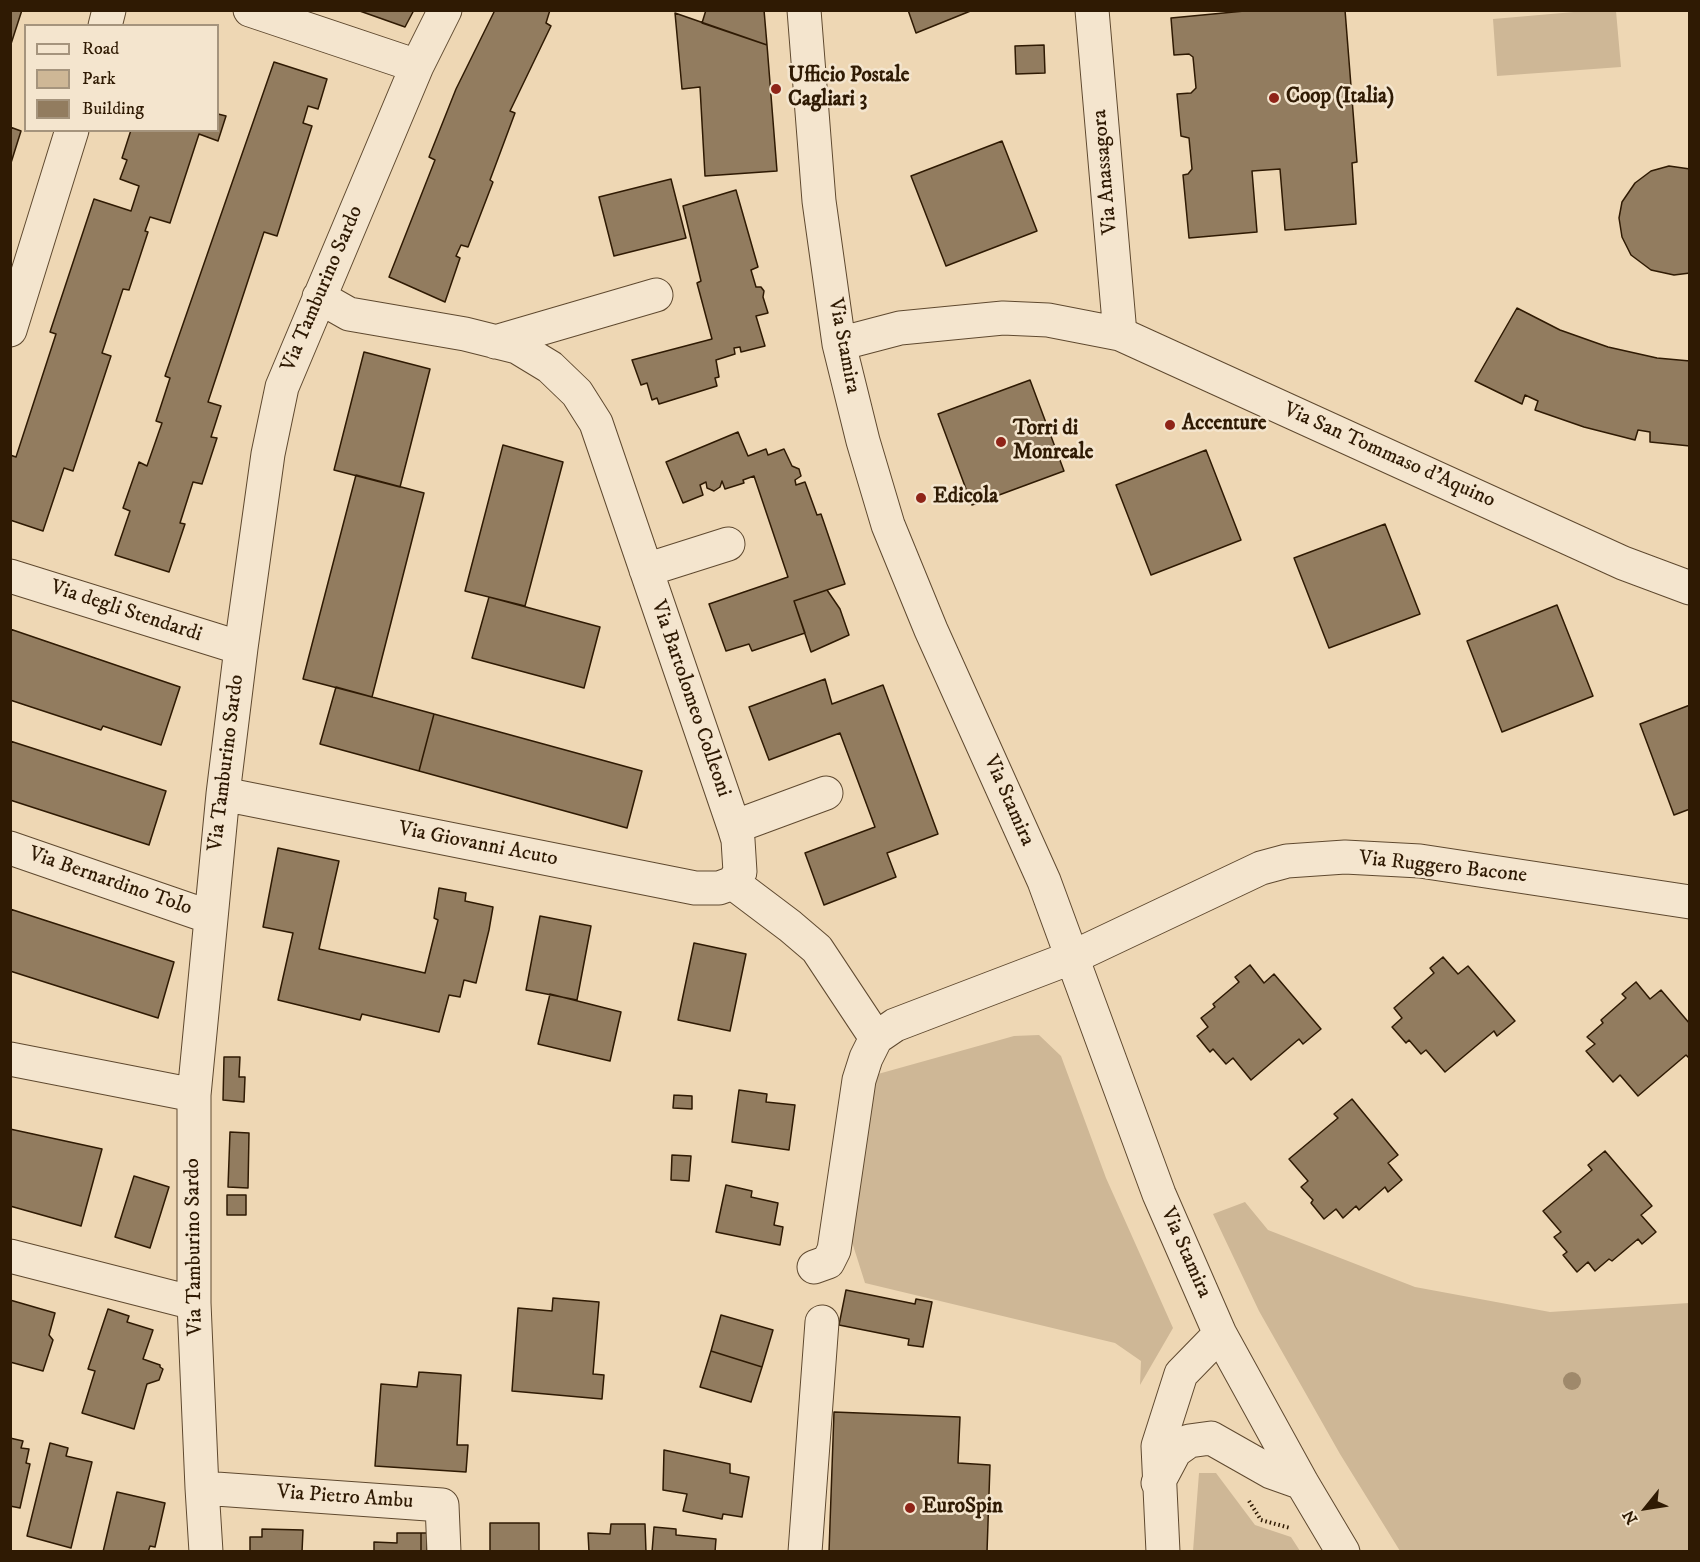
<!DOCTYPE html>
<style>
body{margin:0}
#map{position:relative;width:1700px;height:1562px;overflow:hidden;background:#eed7b4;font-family:"IM FELL DW Pica",serif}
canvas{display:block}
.frame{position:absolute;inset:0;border:12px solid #2f1a03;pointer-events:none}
.legend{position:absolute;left:24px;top:24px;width:195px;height:108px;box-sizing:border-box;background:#f4e5ce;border:2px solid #a5947d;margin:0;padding:8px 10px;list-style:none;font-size:18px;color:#2f1a03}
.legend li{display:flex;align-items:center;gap:12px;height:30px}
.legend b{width:30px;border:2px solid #a5947d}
.north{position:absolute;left:1616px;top:1478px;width:60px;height:60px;-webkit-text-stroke:4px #f4e5ce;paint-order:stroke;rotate:240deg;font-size:16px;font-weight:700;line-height:24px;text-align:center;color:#2f1a03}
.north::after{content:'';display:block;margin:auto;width:21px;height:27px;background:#2f1a03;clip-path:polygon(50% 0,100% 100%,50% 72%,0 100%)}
</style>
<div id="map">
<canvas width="1700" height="1562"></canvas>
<div class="frame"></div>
<ul class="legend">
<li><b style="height:8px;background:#f4e5ce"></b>Road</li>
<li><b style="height:16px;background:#ceb796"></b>Park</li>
<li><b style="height:16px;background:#927c5f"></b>Building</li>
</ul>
<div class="north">N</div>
</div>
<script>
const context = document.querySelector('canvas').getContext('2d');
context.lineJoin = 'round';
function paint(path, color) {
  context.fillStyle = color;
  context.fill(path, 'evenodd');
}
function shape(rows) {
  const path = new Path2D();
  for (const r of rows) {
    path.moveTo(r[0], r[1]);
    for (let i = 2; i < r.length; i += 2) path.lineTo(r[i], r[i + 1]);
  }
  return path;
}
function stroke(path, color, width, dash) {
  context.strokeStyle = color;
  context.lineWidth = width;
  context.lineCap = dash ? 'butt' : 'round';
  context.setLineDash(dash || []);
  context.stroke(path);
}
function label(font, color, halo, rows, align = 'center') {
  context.font = font + ' "IM FELL DW Pica",serif';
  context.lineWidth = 5;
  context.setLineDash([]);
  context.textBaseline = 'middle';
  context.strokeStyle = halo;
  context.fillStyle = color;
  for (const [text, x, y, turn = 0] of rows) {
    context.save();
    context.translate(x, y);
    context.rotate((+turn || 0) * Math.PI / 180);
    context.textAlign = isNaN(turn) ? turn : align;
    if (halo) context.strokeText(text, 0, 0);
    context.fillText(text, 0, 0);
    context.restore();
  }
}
paint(shape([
 [1597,10,1616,11,1621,67,1497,76,1493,19],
 [1039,1035,1061,1056,1106,1178,1173,1328,1140,1385,1141,1361,1115,1343,865,1283,846,1223,848,1177,878,1074,1014,1036],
 [1245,1202,1268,1230,1415,1287,1550,1312,1689,1303,1689,1551,1400,1551,1340,1454,1259,1311,1213,1214],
 [1199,1473,1216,1473,1255,1525,1291,1537,1300,1551,1193,1551]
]), '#ceb796');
const building = shape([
 [10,10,22,10,10,47,10,10],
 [357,10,414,10,405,27,357,10],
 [495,10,550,10,546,23,551,26,510,111,515,113,490,180,493,182,468,247,461,245,456,256,460,258,445,302,389,277,435,160,429,157,456,89,495,10],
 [706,10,764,10,767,45,702,23,706,10],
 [908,10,973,10,916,33,908,10],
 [1255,10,1345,10,1357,162,1352,163,1356,224,1285,230,1280,169,1252,171,1257,232,1189,238,1183,175,1188,174,1192,169,1189,138,1181,136,1177,94,1191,93,1196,88,1193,57,1189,54,1174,55,1171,18,1255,10],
 [675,13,767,45,777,171,705,176,700,87,682,89,675,13],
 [1044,45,1045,73,1016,74,1015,46,1044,45],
 [274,62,327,79,318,109,308,106,303,123,312,126,277,236,264,232,208,402,221,406,211,437,217,438,202,484,193,482,180,523,185,524,169,572,115,555,130,511,123,508,139,462,147,466,162,423,156,421,170,378,165,376,274,62],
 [218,114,226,116,218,141,199,134,170,223,150,217,145,231,148,232,129,290,123,289,102,353,111,356,73,471,64,468,43,531,10,520,10,455,16,457,56,334,50,332,94,199,131,211,139,186,120,179,127,160,122,158,131,130,218,130,218,114],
 [10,127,21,131,10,166,10,127],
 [1002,141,1037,231,946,266,911,176,1002,141],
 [1669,166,1690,169,1690,273,1674,275,1651,270,1631,255,1622,237,1619,218,1622,202,1635,183,1651,171,1669,166],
 [671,179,686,238,614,256,599,197,671,179],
 [736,190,758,267,751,270,756,287,761,287,764,291,763,297,768,313,756,316,765,346,741,352,740,347,734,348,735,354,716,360,719,377,715,378,717,386,659,404,657,398,652,400,647,383,641,385,632,360,712,339,697,283,701,281,683,206,736,190],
 [1517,308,1560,330,1608,347,1657,358,1690,361,1690,446,1650,442,1650,432,1638,430,1635,440,1584,427,1535,410,1538,401,1525,395,1522,404,1475,381,1517,308],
 [364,352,430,369,400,487,334,470,364,352],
 [1030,380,1064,471,972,505,938,414,1030,380],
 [738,432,748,456,766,449,768,455,784,449,792,466,799,469,801,476,795,480,796,485,805,482,817,515,821,514,845,584,794,601,805,633,752,651,749,644,726,651,709,604,788,577,754,476,743,480,744,483,725,489,722,481,720,487,714,491,707,488,706,482,700,485,703,495,683,503,666,462,738,432],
 [503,445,563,462,525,606,465,591,503,445],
 [1206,450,1241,540,1151,575,1116,485,1206,450],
 [356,475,424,493,372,697,303,679,356,475],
 [1385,524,1420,614,1329,648,1294,558,1385,524],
 [827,590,840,609,849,635,811,652,794,601,827,590],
 [489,597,600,627,584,688,472,658,489,597],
 [1557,605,1593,696,1502,732,1467,641,1557,605],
 [10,629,180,687,161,745,103,726,101,730,10,700,10,629],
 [825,679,832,704,883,685,938,834,887,853,896,877,824,905,805,853,875,827,840,733,769,760,749,707,825,679],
 [336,687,434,714,419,771,320,744,336,687],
 [1690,705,1690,809,1674,815,1640,724,1690,705],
 [434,714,642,771,627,828,419,771,434,714],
 [10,741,166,791,149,845,10,800,10,741],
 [278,848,339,861,319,949,425,973,438,920,434,918,439,888,466,893,465,901,493,907,489,930,476,983,464,980,460,997,449,995,439,1032,362,1014,360,1020,278,1000,293,933,263,927,278,848],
 [10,909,174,962,158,1018,10,971,10,909],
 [540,916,591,926,577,1000,526,990,540,916],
 [694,943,746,954,730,1031,678,1020,694,943],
 [1443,957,1458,974,1468,966,1515,1021,1497,1036,1494,1031,1445,1072,1426,1050,1421,1054,1409,1040,1406,1043,1392,1027,1402,1018,1394,1008,1434,973,1430,968,1443,957],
 [1250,965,1264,983,1274,974,1321,1029,1303,1044,1299,1039,1251,1080,1233,1058,1226,1064,1213,1049,1210,1052,1197,1036,1208,1027,1201,1018,1215,1007,1213,1004,1239,982,1235,977,1250,965],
 [1636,982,1650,999,1661,990,1690,1024,1690,1059,1686,1055,1638,1096,1620,1075,1613,1082,1586,1051,1595,1044,1587,1037,1603,1023,1601,1020,1626,998,1622,994,1636,982],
 [550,994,621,1012,610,1061,538,1044,550,994],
 [224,1057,240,1057,239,1077,245,1077,244,1102,223,1100,224,1057],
 [739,1090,767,1094,766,1102,795,1105,789,1150,732,1142,739,1090],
 [674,1095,692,1096,692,1109,673,1108,674,1095],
 [1352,1099,1398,1155,1388,1163,1402,1180,1388,1192,1385,1187,1359,1210,1356,1206,1343,1218,1336,1209,1324,1219,1311,1203,1313,1200,1301,1187,1308,1181,1289,1159,1338,1118,1334,1114,1352,1099],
 [10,1129,102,1149,81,1226,10,1206,10,1129],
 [230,1132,249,1133,248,1188,228,1187,230,1132],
 [1605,1151,1652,1206,1641,1215,1656,1232,1642,1244,1638,1239,1612,1261,1609,1259,1595,1271,1588,1262,1577,1272,1563,1255,1567,1252,1554,1237,1561,1232,1543,1211,1592,1170,1588,1165,1605,1151],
 [672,1155,691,1156,689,1181,671,1180,672,1155],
 [134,1176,169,1187,150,1248,115,1237,134,1176],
 [726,1185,752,1191,751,1197,778,1203,774,1225,783,1227,780,1245,716,1232,726,1185],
 [227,1195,246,1195,246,1215,227,1215,227,1195],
 [846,1290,915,1304,916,1299,932,1302,923,1347,908,1345,909,1339,839,1325,846,1290],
 [553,1298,599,1302,593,1374,604,1375,602,1399,512,1391,518,1308,552,1311,553,1298],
 [10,1300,55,1313,49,1335,53,1340,43,1371,10,1362,10,1300],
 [108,1309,129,1316,127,1322,153,1330,143,1359,160,1365,160,1367,163,1369,159,1380,147,1384,134,1429,82,1413,95,1371,88,1369,108,1309],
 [721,1315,773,1330,762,1367,711,1351,721,1315],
 [711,1351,762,1367,751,1402,700,1387,711,1351],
 [419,1372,461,1375,457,1445,468,1445,466,1472,375,1466,381,1384,417,1387,419,1372],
 [834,1412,960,1417,958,1463,990,1465,987,1552,829,1552,834,1412],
 [10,1438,23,1441,21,1448,29,1449,26,1463,30,1464,20,1508,10,1506,10,1438],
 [50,1443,68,1448,66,1456,92,1462,71,1548,27,1536,50,1443],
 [664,1450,730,1464,730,1473,749,1477,742,1517,723,1514,722,1519,683,1511,687,1494,663,1490,664,1450],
 [117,1492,165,1503,155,1547,150,1546,148,1552,103,1552,117,1492],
 [490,1523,539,1523,539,1552,490,1552,490,1523],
 [611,1524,645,1524,646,1552,589,1552,588,1533,610,1534,611,1524],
 [654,1527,676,1529,676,1535,716,1539,715,1552,652,1552,654,1527],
 [262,1529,303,1530,302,1552,250,1552,250,1537,262,1537,262,1529],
 [397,1533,421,1533,421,1552,374,1552,374,1542,397,1543,397,1533],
 [421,1533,427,1533,427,1552,421,1552,421,1533]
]);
paint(building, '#927c5f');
stroke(building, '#2f1a03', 1.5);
const minor = shape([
 [250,10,417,66],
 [804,10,819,201,839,344,863,441,888,525,931,630,1044,881,1159,1194,1220,1334,1302,1483,1343,1552],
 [1092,10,1120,334],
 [105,26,109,10],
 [319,297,349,314,465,334,517,347,550,367,577,393,596,423,734,827,738,840,740,872,733,883],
 [10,330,72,130],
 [495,342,656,295],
 [839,344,900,328,1003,318,1048,320,1120,334,1623,563,1690,588],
 [646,570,728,544],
 [10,576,241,648],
 [223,794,695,888,719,888,733,883],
 [734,827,826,793],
 [10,848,210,917],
 [733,883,790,926,817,949,876,1038],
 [10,1059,194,1095],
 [10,1256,194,1303],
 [814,1267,828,1262,834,1250,859,1080,866,1058,876,1038,895,1025,1073,957,1261,868,1287,861,1345,857,1420,861,1690,902],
 [1158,1483,1175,1451,1189,1441,1211,1438,1271,1472,1302,1483],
 [202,1488,442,1505,444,1552],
 [206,1552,202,1488,194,1303,194,1095,223,794,241,648,268,454,282,387,417,66,445,10],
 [805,1552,822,1322],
 [1163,1552,1158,1446,1181,1374,1220,1334]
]);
stroke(minor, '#5f492f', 35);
stroke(shape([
 [1249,1501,1261,1520,1290,1528]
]), '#2f1a03', 4, [1.5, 3]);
stroke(minor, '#f4e5ce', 33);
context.fillStyle = '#9f896b';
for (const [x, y] of [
 [1572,1381]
]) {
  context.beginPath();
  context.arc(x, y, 9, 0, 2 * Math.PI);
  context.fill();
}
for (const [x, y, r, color] of [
 [776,89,6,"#8f2418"],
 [1274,98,6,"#8f2418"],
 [1170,425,6,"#8f2418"],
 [1001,442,6,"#8f2418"],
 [921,498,6,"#8f2418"],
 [910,1508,6,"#8f2418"]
]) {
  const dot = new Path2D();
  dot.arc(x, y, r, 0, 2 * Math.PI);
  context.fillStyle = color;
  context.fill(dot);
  stroke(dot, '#f4e5ce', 2);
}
label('bold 21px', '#2f1a03', '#f4e5ce', [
 ["Ufficio Postale",788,77],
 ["Cagliari 3",788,101],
 ["Coop (Italia)",1286,98],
 ["Accenture",1182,425],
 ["Torri di",1013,430],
 ["Monreale",1013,454],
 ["Edicola",933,498],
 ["EuroSpin",922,1508]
], 'left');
label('21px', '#2f1a03', '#f4e5ce', [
 ["Via Anassagora",1106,172,-95],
 ["Via Tamburino Sardo",323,289,-67],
 ["Via Stamira",843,346,79],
 ["Via San Tommaso d'Aquino",1389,456,24],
 ["Via degli Stendardi",126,612,18],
 ["Via Bartolomeo Colleoni",690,699,71],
 ["Via Tamburino Sardo",227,763,-83],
 ["Via Stamira",1008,801,66],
 ["Via Giovanni Acuto",478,845,11],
 ["Via Ruggero Bacone",1443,868,6],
 ["Via Bernardino Tolo",110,882,19],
 ["Via Tamburino Sardo",195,1247,-91],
 ["Via Stamira",1185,1253,66],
 ["Via Pietro Ambu",345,1498,4]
]);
</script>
